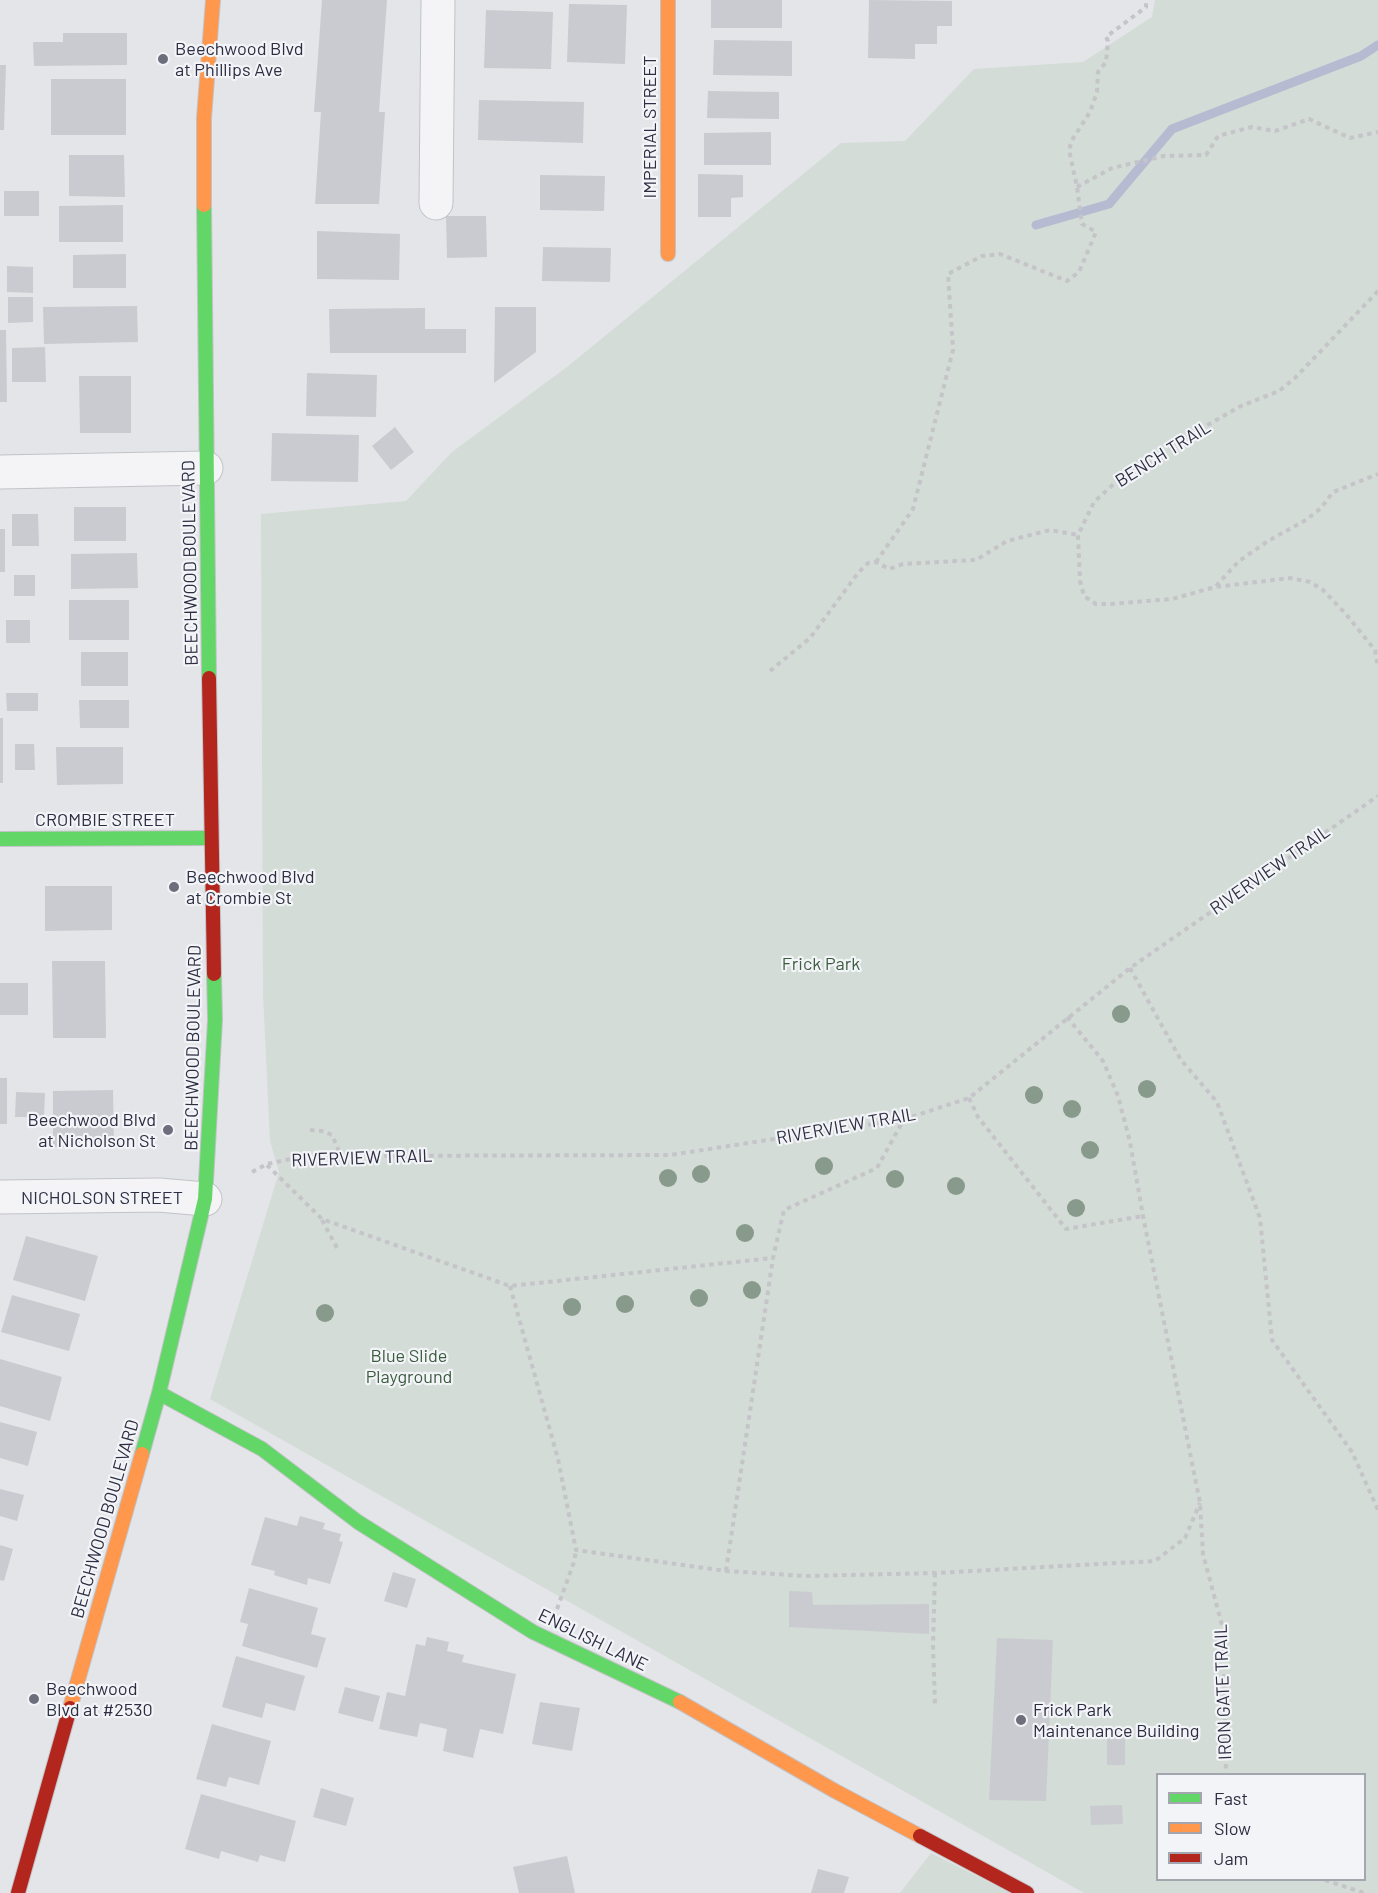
<!DOCTYPE html>
<style>
body{margin:0}
#map{position:relative;width:1378px;height:1893px;overflow:hidden;background:#e4e5e9;font-family:Barlow,sans-serif}
canvas{display:block}
.legend{position:absolute;left:1156px;top:1773px;width:210px;height:108px;box-sizing:border-box;background:#f3f4f8;border:2px solid #a3a5af;margin:0;padding:8px 10px;list-style:none;font-size:18px;color:#2c2e41}
.legend li{display:flex;align-items:center;gap:12px;height:30px}
.legend b{width:30px;border:2px solid #a3a5af}
</style>
<div id="map">
<canvas width="1378" height="1893"></canvas>
<ul class="legend">
<li><b style="height:8px;background:#63d668"></b>Fast</li>
<li><b style="height:8px;background:#ff974d"></b>Slow</li>
<li><b style="height:8px;background:#b3261e"></b>Jam</li>
</ul>
</div>
<script>
const context = document.querySelector('canvas').getContext('2d');
context.lineJoin = 'round';
function paint(path, color) {
  context.fillStyle = color;
  context.fill(path, 'evenodd');
}
function shape(rows) {
  const path = new Path2D();
  for (const r of rows) {
    path.moveTo(r[0], r[1]);
    for (let i = 2; i < r.length; i += 2) path.lineTo(r[i], r[i + 1]);
  }
  return path;
}
function stroke(path, color, width, dash) {
  context.strokeStyle = color;
  context.lineWidth = width;
  context.lineCap = dash ? 'butt' : 'round';
  context.setLineDash(dash || []);
  context.stroke(path);
}
function label(font, color, halo, rows, align = 'center') {
  context.font = font + ' Barlow,sans-serif';
  context.lineWidth = 4.5;
  context.setLineDash([]);
  context.textBaseline = 'middle';
  context.strokeStyle = halo;
  context.fillStyle = color;
  for (const [text, x, y, turn = 0] of rows) {
    context.save();
    context.translate(x, y);
    context.rotate((+turn || 0) * Math.PI / 180);
    context.textAlign = isNaN(turn) ? turn : align;
    if (halo) context.strokeText(text, 0, 0);
    context.fillText(text, 0, 0);
    context.restore();
  }
}
paint(shape([
 [1155,0,1378,0,1378,1893,1084,1893,210,1399,279,1172,270,1141,263,993,261,514,406,501,452,452,567,367,841,143,905,141,974,69,1083,62,1152,17],
 [1158,1774,1364,1774,1364,1880,1158,1880],
 [931,1853,1010,1893,900,1893]
]), '#d3dcd6');
stroke(shape([
 [1036,225,1109,204,1172,129,1361,56,1378,45]
]), '#b6bbd1', 9);
paint(shape([
 [322,0,387,0,379,112,385,112,379,204,315,204,321,112,314,112],
 [711,0,782,0,782,28,711,28],
 [869,0,952,1,952,26,937,26,937,44,915,44,915,59,868,58],
 [569,4,627,5,625,64,567,62],
 [486,10,553,12,551,69,484,68],
 [63,33,127,33,127,65,34,66,33,42,63,42],
 [714,40,792,41,792,76,713,75],
 [0,65,6,65,4,130,0,130],
 [51,79,126,79,126,135,51,135],
 [708,91,779,92,779,119,707,118],
 [479,100,584,102,583,143,478,140],
 [771,132,771,165,704,165,704,133],
 [69,155,124,155,125,197,69,196],
 [698,174,743,175,743,197,731,198,731,217,698,217],
 [540,175,605,176,604,211,540,210],
 [4,191,39,191,39,216,4,216],
 [123,205,123,242,59,242,59,206],
 [446,216,486,216,487,257,447,258],
 [317,231,400,234,399,280,317,279],
 [543,247,611,248,610,282,542,281],
 [126,254,126,288,73,288,73,255],
 [7,266,33,267,33,293,7,292],
 [8,297,33,297,33,322,8,323],
 [137,306,138,342,44,344,43,307],
 [495,307,536,307,536,352,494,383],
 [425,308,425,329,466,329,466,353,330,353,329,309],
 [0,330,6,330,7,402,0,402],
 [45,347,46,382,12,382,12,348],
 [307,373,377,375,376,417,306,416],
 [79,376,131,376,131,433,80,433],
 [395,427,414,452,391,470,372,446],
 [272,433,359,435,358,482,271,481],
 [74,507,126,507,126,541,74,541],
 [12,514,38,514,39,546,12,546],
 [0,529,5,529,5,572,0,572],
 [137,553,138,588,71,589,71,554],
 [14,575,35,575,35,596,14,596],
 [69,600,129,600,129,640,69,640],
 [6,620,30,620,30,643,6,643],
 [81,652,128,652,128,686,81,686],
 [6,693,38,693,38,711,7,711],
 [79,700,129,700,129,728,80,728],
 [0,718,3,718,3,783,0,783],
 [15,744,34,744,35,770,15,770],
 [56,747,123,747,123,784,57,785],
 [45,886,112,886,112,930,45,931],
 [52,961,105,961,106,1038,53,1038],
 [0,983,28,983,28,1015,0,1015],
 [0,1078,7,1078,7,1124,0,1124],
 [113,1090,114,1147,53,1147,53,1091],
 [16,1092,45,1093,44,1117,15,1117],
 [26,1236,98,1256,85,1301,13,1280],
 [12,1295,80,1314,69,1351,1,1332],
 [0,1359,62,1377,50,1421,0,1406],
 [0,1422,37,1432,28,1466,0,1458],
 [0,1489,24,1495,17,1521,0,1516],
 [300,1516,325,1523,323,1529,341,1534,339,1541,343,1542,330,1584,308,1578,307,1585,274,1575,275,1571,251,1565,265,1517,297,1526],
 [0,1545,13,1549,4,1581,0,1580],
 [393,1572,416,1579,407,1608,384,1601],
 [249,1588,318,1608,311,1634,326,1638,317,1668,242,1646,248,1624,240,1622],
 [789,1591,812,1592,813,1605,929,1604,929,1634,789,1627],
 [427,1637,449,1642,447,1651,464,1655,462,1662,516,1674,503,1734,480,1729,473,1758,443,1751,447,1729,420,1723,417,1737,379,1729,387,1692,405,1696,416,1644,425,1646],
 [997,1638,1053,1640,1046,1801,989,1800],
 [236,1656,305,1676,295,1711,266,1703,262,1718,222,1707],
 [345,1687,380,1696,373,1722,338,1713],
 [540,1702,580,1708,572,1751,532,1744],
 [212,1724,271,1741,259,1785,229,1777,226,1787,196,1779],
 [1107,1729,1125,1729,1125,1765,1107,1765],
 [321,1788,354,1798,346,1826,313,1817],
 [201,1794,296,1821,285,1862,260,1855,258,1862,221,1851,219,1859,185,1849],
 [1122,1805,1123,1824,1091,1825,1090,1806],
 [567,1856,575,1893,519,1893,513,1867],
 [818,1869,849,1877,844,1893,811,1893]
]), '#cacbd0');
const street = shape([
 [436,203,438,0],
 [0,472,206,468],
 [0,1197,159,1195,205,1199]
]);
const fast = shape([
 [204,205,209,678],
 [0,839,211,838],
 [159,1393,262,1449,358,1522,533,1632,680,1702],
 [142,1454,159,1393,205,1199,215,1020,214,974]
]);
const slow = shape([
 [668,0,668,254],
 [204,205,204,118,213,0],
 [680,1702,835,1791,920,1836],
 [70,1708,142,1454]
]);
const jam = shape([
 [209,678,214,974],
 [920,1836,1027,1893],
 [18,1893,70,1708]
]);
stroke(street, '#c2c3c7', 35);
stroke(fast, '#c2c3c7', 16);
stroke(slow, '#c2c3c7', 16);
stroke(jam, '#c2c3c7', 16);
stroke(shape([
 [1077,187,1112,168,1164,156,1206,155,1218,136,1252,127,1275,131,1309,119,1350,138,1378,132],
 [1378,291,1295,378,1279,391,1241,406,1188,436,1158,460,1134,468,1117,481,1094,502,1078,535,1080,581,1084,596,1096,604,1111,604,1172,599,1215,587,1290,578,1310,582,1323,590,1345,613,1375,650,1378,667],
 [876,562,913,509,953,350,948,274,982,256,1000,254,1067,281,1079,272,1096,232,1082,224,1077,187,1069,150,1072,140,1090,112,1097,92,1098,72,1106,62,1108,41,1106,37,1146,7,1146,0],
 [1216,586,1239,561,1268,541,1306,520,1321,508,1333,492,1378,474],
 [770,671,810,638,858,573,868,563,876,562,889,569,903,564,976,560,1007,541,1050,530,1078,535],
 [1130,968,1181,1060,1217,1102,1260,1218,1272,1340,1352,1452,1378,1510],
 [1067,1017,1103,1061,1118,1096,1130,1142,1143,1216,1200,1503,1203,1554,1223,1629,1226,1774],
 [969,1098,978,1117,1066,1229,1143,1216],
 [310,1130,322,1131,332,1135,341,1156],
 [267,1165,322,1219,510,1286,773,1258],
 [252,1172,267,1164,295,1158,341,1156,670,1155,905,1119,969,1098,1130,968,1378,796],
 [322,1220,337,1248],
 [510,1286,558,1459,576,1550,726,1571,806,1576,935,1573,1155,1561,1185,1538,1200,1503],
 [726,1571,773,1258,784,1210,877,1168,904,1119],
 [935,1573,933,1645,935,1704],
 [557,1609,574,1562,576,1550],
 [1325,1880,1364,1893]
]), '#c4c4c9', 4, [4.5, 4.5]);
stroke(street, '#f4f4f6', 33);
stroke(fast, '#63d668', 14);
stroke(slow, '#ff974d', 14);
stroke(jam, '#b3261e', 14);
context.fillStyle = '#879a8b';
for (const [x, y] of [
 [1121,1014],
 [1147,1089],
 [1034,1095],
 [1072,1109],
 [1090,1150],
 [824,1166],
 [701,1174],
 [668,1178],
 [895,1179],
 [956,1186],
 [1076,1208],
 [745,1233],
 [752,1290],
 [699,1298],
 [625,1304],
 [572,1307],
 [325,1313]
]) {
  context.beginPath();
  context.arc(x, y, 9, 0, 2 * Math.PI);
  context.fill();
}
for (const [x, y, r, color] of [
 [163,59,6,"#6c6e7c"],
 [174,887,6,"#6c6e7c"],
 [168,1130,6,"#6c6e7c"],
 [34,1699,6,"#6c6e7c"],
 [1021,1720,6,"#6c6e7c"]
]) {
  const dot = new Path2D();
  dot.arc(x, y, r, 0, 2 * Math.PI);
  context.fillStyle = color;
  context.fill(dot);
  stroke(dot, '#f3f4f8', 2);
}
label('18px', '#2c2e41', '#f3f4f8', [
 ["Beechwood Blvd",175,49],
 ["at Phillips Ave",175,70],
 ["Beechwood Blvd",186,877],
 ["at Crombie St",186,898],
 ["Beechwood Blvd",156,1120,"right"],
 ["at Nicholson St",156,1141,"right"],
 ["Beechwood",46,1689],
 ["Blvd at #2530",46,1710],
 ["Frick Park",1033,1710],
 ["Maintenance Building",1033,1731]
], 'left');
label('18px', '#2c2e41', '#f3f4f8', [
 ["IMPERIAL STREET",650,127,-90],
 ["BENCH TRAIL",1163,454,-32],
 ["BEECHWOOD BOULEVARD",190,563,-91],
 ["CROMBIE STREET",105,820],
 ["RIVERVIEW TRAIL",1270,870,-35],
 ["BEECHWOOD BOULEVARD",193,1048,-89],
 ["RIVERVIEW TRAIL",846,1126,-10],
 ["RIVERVIEW TRAIL",362,1158,-2],
 ["NICHOLSON STREET",102,1198],
 ["BEECHWOOD BOULEVARD",105,1519,-74],
 ["ENGLISH LANE",593,1640,26],
 ["IRON GATE TRAIL",1223,1692,-92]
]);
label('18px', '#3b5c3e', '#f3f4f8', [
 ["Frick Park",821,964],
 ["Blue Slide",409,1356],
 ["Playground",409,1377]
]);
</script>
